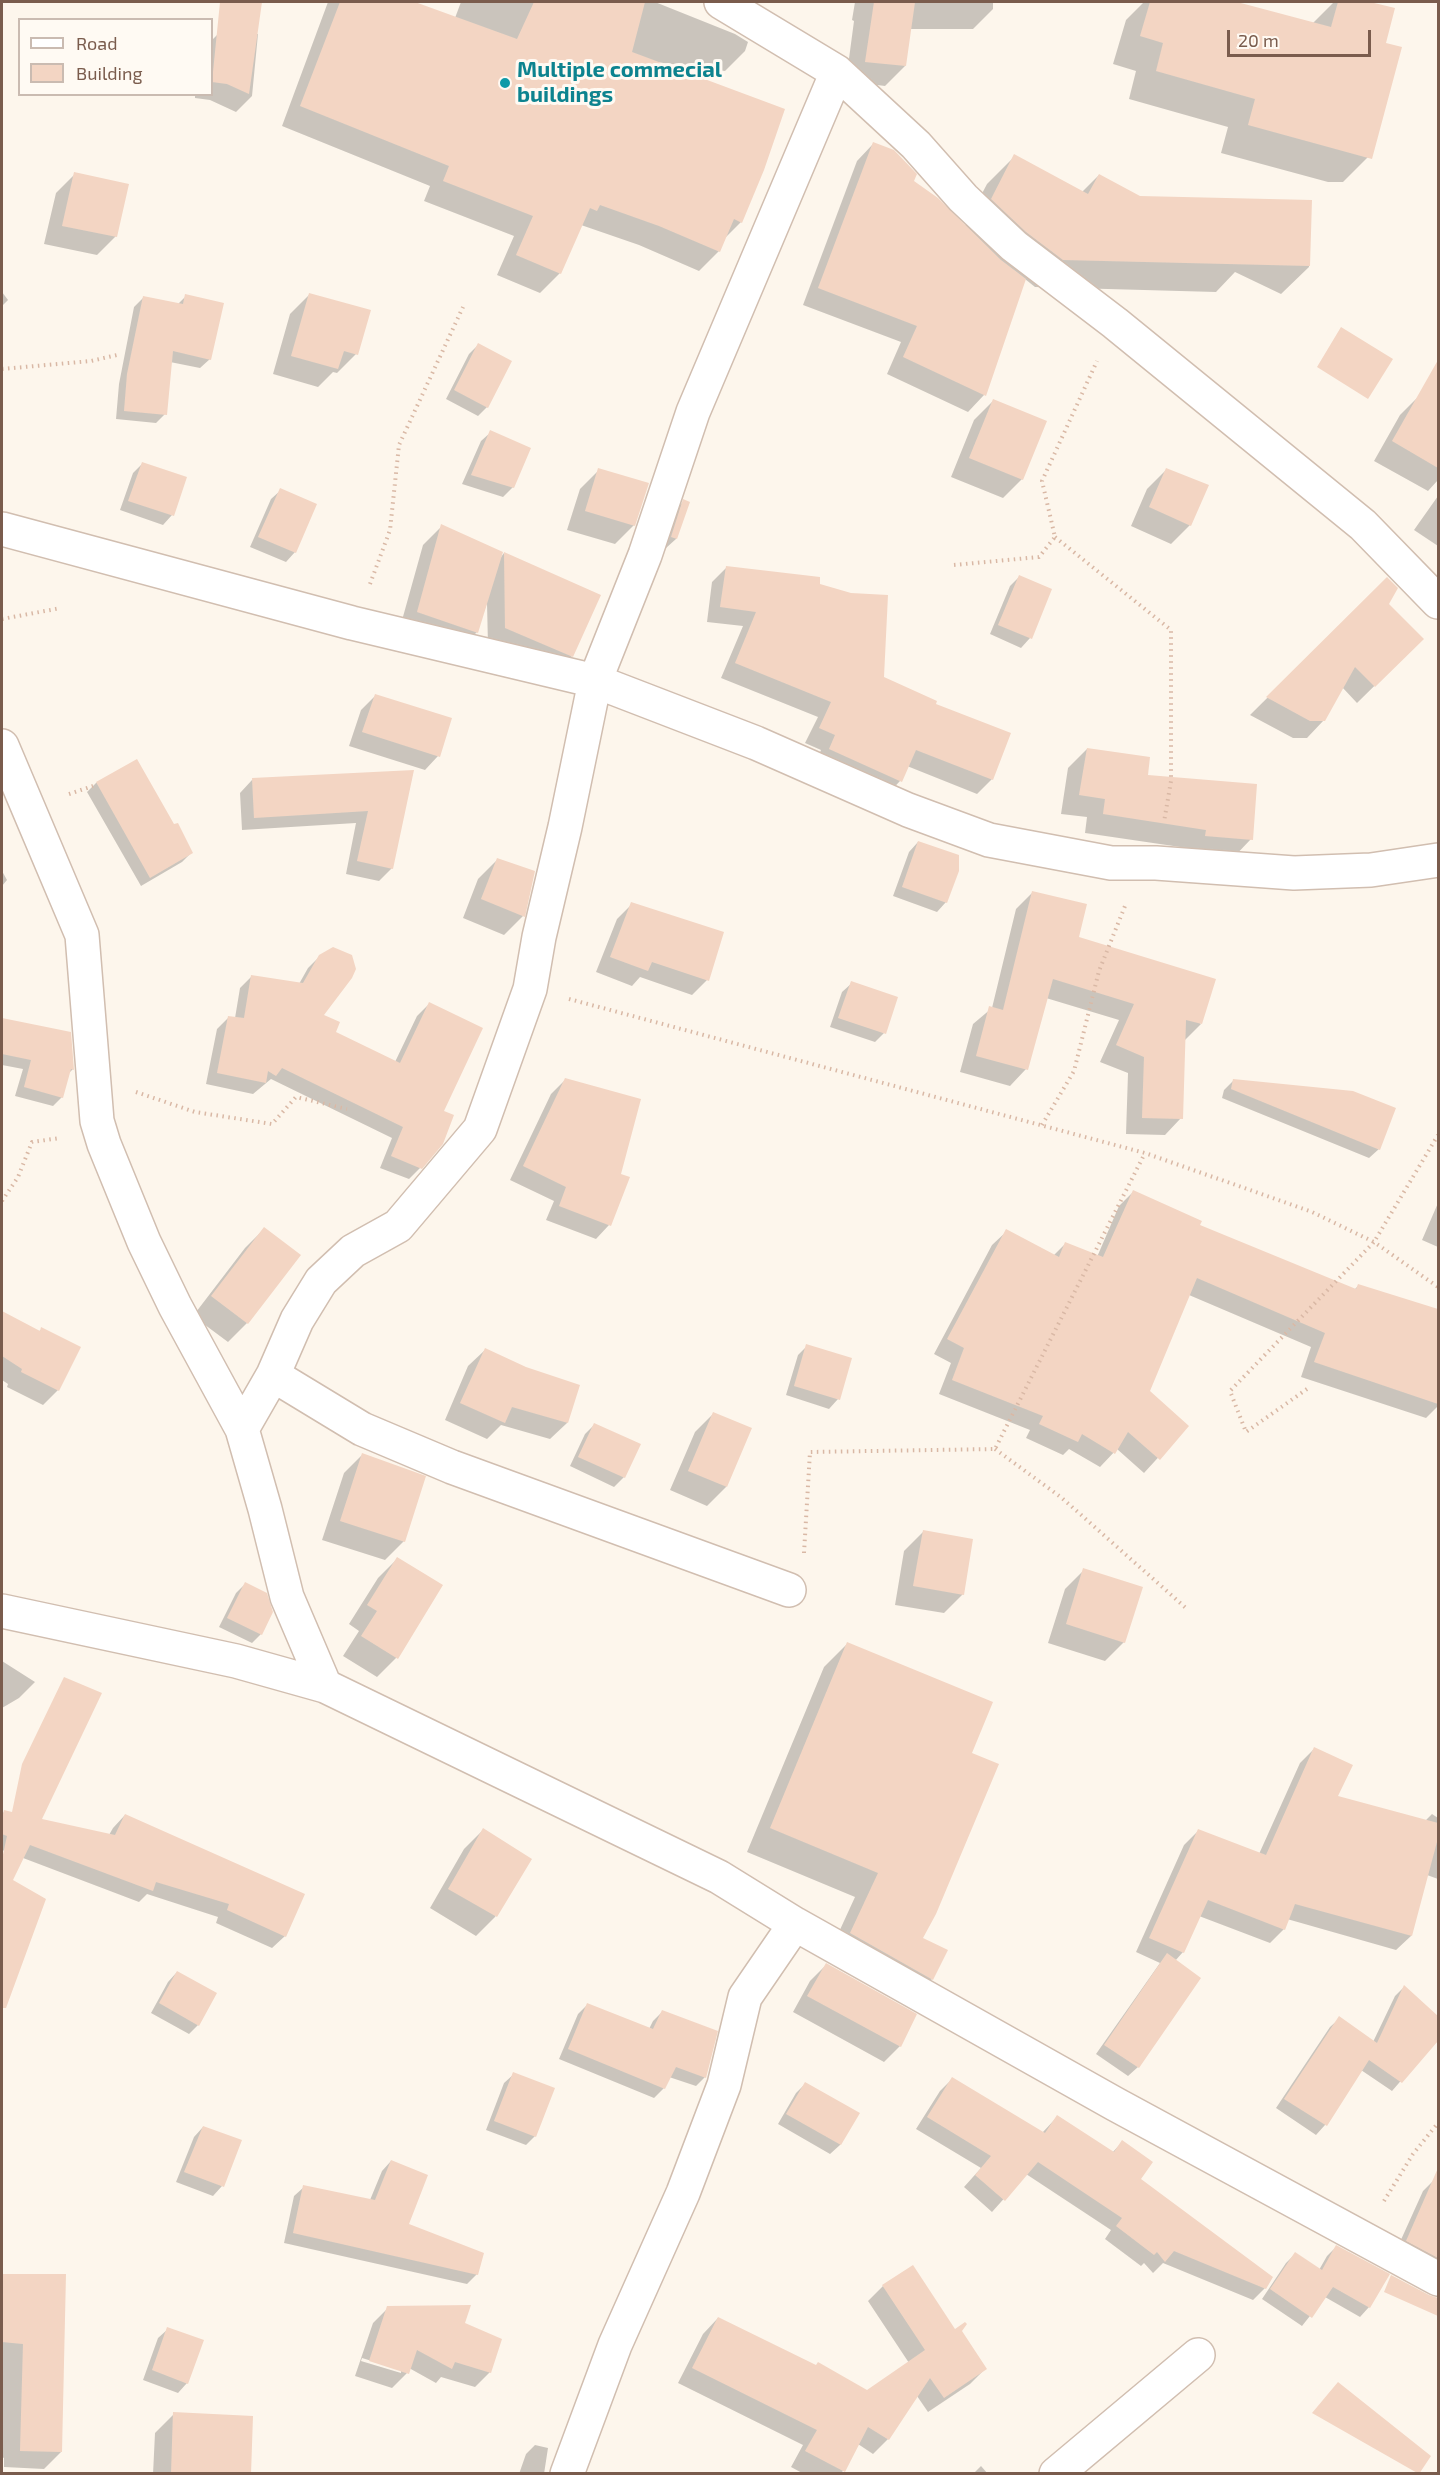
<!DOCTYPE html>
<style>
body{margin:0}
#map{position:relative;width:1440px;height:2475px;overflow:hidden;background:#fdf6ec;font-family:"Exo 2",sans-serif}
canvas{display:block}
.frame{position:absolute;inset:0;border:3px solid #7a5c4d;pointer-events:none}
.legend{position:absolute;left:18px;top:18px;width:195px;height:78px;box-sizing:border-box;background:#fffaf3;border:2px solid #cabbb1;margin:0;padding:8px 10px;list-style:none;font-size:18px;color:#7a5c4d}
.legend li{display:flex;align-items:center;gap:12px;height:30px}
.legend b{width:30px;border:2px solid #cabbb1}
.scale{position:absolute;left:1227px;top:30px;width:144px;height:27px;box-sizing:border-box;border:3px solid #7a5c4d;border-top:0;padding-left:8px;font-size:18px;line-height:21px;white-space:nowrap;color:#7a5c4d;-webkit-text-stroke:4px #fffaf3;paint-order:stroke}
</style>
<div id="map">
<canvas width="1440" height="2475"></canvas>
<div class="frame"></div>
<ul class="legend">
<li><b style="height:8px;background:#fff"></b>Road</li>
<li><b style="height:16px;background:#f3d5c3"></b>Building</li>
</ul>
<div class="scale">20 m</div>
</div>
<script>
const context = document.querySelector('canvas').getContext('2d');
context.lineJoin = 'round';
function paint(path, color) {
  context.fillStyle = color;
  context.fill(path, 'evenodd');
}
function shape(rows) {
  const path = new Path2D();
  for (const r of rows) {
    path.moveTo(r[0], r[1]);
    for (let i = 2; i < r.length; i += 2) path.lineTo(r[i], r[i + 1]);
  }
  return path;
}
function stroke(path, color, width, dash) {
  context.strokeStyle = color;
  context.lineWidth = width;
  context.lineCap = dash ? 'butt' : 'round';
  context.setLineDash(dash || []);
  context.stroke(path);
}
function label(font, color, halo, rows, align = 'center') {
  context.font = font + ' "Exo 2",sans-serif';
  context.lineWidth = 6;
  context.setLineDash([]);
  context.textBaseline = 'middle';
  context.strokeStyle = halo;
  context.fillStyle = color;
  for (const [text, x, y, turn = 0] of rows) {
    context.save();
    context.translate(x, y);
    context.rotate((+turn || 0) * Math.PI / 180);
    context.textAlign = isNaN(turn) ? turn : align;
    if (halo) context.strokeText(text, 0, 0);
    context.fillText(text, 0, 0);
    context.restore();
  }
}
paint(shape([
 [328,2,411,2,455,18,461,2,655,2,735,34,748,42,745,51,725,71,656,62,741,222,724,239,719,251,699,271,639,245,581,225,560,273,540,293,497,275,514,236,424,201,430,186,282,126],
 [855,2,993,2,993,9,973,29,910,29,905,66,885,86,846,81,854,21,852,20],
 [1144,2,1231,2,1312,24,1334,2,1365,2,1393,9,1384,44,1371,154,1343,182,1328,182,1221,153,1228,127,1129,99,1136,71,1113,64,1126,20],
 [258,34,252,96,236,112,210,100,195,98,195,94,212,94,212,40,217,35],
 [873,144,913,182,965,226,987,184,1015,156,1082,192,1099,175,1140,198,1310,201,1309,267,1281,294,1235,272,1216,292,1035,287,1025,279,984,395,968,412,887,374,901,342,803,305,857,161],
 [75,174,116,236,97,255,44,244,56,193],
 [2,292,8,300,2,306],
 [309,295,356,354,337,373,333,372,318,387,273,374,290,314],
 [186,296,210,359,200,368,170,362,165,414,156,423,116,419,119,384,134,307,143,298,177,305],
 [478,345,487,407,478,416,446,399,469,354],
 [1419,396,1438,407,1438,480,1428,491,1374,461,1400,415],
 [993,401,1022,479,1003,498,951,477,974,420],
 [491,432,513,487,503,497,462,484,481,441],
 [142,464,172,515,163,525,120,510,133,473],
 [599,470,634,525,615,544,567,530,580,489],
 [1166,470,1190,525,1171,544,1131,526,1147,489],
 [281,490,295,552,286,562,250,547,271,499],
 [1438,496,1438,546,1414,530],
 [684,501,688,503,676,539,666,548,662,547,675,510],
 [442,526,501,557,504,553,599,596,572,656,554,674,488,646,487,603,477,632,458,651,399,631,423,545],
 [727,567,818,586,882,678,992,779,977,794,907,766,900,781,886,796,815,764,821,750,805,743,818,717,721,678,743,626,707,622,712,582],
 [1019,577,1030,638,1021,648,990,634,1010,586],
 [1387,579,1388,604,1422,639,1357,703,1342,687,1324,720,1307,738,1293,738,1250,715],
 [375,696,438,756,425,770,349,746,361,710],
 [1087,749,1146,776,1251,839,1232,859,1187,855,1187,848,1085,833,1087,817,1061,814,1068,768],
 [136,761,173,825,192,852,182,862,141,886,87,792,96,783],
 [413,772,392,868,379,881,346,874,356,823,242,830,240,793,252,780],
 [918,842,946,902,937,912,893,896,909,852],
 [497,860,523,916,504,935,463,918,478,879],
 [2,871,7,880,2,886],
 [1033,892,1077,938,1201,1024,1184,1041,1181,1118,1165,1135,1126,1134,1128,1073,1100,1062,1119,1020,1046,998,1026,1069,1010,1086,960,1072,973,1024,992,1008,1016,909],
 [632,904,707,980,692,995,640,977,632,986,596,972,617,919],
 [320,956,321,1016,334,1032,395,1062,417,1016,429,1004,442,1111,421,1167,409,1179,380,1168,392,1138,271,1079,253,1094,206,1084,217,1029,229,1017,235,1018,240,988,252,976,299,984,308,968],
 [852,983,884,1033,875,1042,830,1027,842,992],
 [2,1019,70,1033,73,1069,69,1073,62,1097,53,1106,15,1096,23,1069,2,1065],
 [565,1080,620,1175,609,1225,596,1239,546,1220,554,1201,510,1180,551,1094],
 [1234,1080,1379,1149,1369,1158,1222,1098,1224,1090],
 [1133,1192,1198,1226,1354,1290,1358,1286,1438,1310,1438,1406,1426,1418,1301,1377,1311,1347,1189,1295,1148,1391,1187,1426,1144,1473,1117,1449,1100,1467,1069,1449,1063,1455,1026,1438,1030,1430,939,1394,951,1363,934,1354,992,1245,1007,1231,1053,1256,1065,1244,1097,1257,1119,1206],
 [1438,1203,1438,1247,1422,1240],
 [264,1229,299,1255,247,1323,228,1342,193,1316,245,1248],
 [2,1312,38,1332,42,1329,58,1390,43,1405,7,1387,8,1384,2,1380],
 [807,1346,838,1399,829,1409,786,1395,798,1355],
 [485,1350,526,1368,578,1386,567,1423,550,1439,501,1425,487,1439,445,1420,468,1366],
 [714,1413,726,1487,707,1506,670,1490,695,1432],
 [594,1425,639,1445,624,1477,614,1487,570,1466,585,1434],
 [363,1454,404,1541,385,1560,322,1540,344,1473],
 [923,1532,963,1594,944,1613,895,1605,904,1551],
 [397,1559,396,1658,377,1677,343,1656,359,1631,349,1624,378,1578],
 [1084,1570,1124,1642,1105,1661,1048,1643,1065,1589],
 [245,1584,261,1634,252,1643,219,1627,236,1593],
 [848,1643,970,1753,921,1939,932,1979,908,2003,827,1958,855,1897,747,1852,824,1667],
 [2,1661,35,1682,19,1698,2,1708],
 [1314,1749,1336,1797,1425,1821,1432,1814,1438,1818,1438,1879,1427,1875,1411,1936,1396,1950,1287,1919,1284,1929,1270,1943,1199,1916,1183,1952,1175,1961,1138,2067,1128,2076,1096,2054,1160,1963,1136,1952,1184,1845,1198,1831,1259,1854,1300,1763],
 [4,1812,109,1835,113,1828,125,1815,285,1936,272,1948,216,1923,218,1917,147,1894,139,1902,2,1850,2,1815],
 [483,1830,530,1859,495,1917,476,1936,430,1908,464,1849],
 [2,1875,45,1899,18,1971,2,1987],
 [826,1965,900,2046,884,2062,793,2012,810,1981],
 [177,1972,198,2025,189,2034,151,2013,168,1982],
 [1404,1987,1438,2018,1438,2038,1392,2091,1361,2070,1325,2125,1316,2135,1276,2108,1330,2027,1340,2018,1373,2042,1395,1996],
 [587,2005,649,2029,653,2021,662,2012,705,2077,696,2086,669,2077,664,2088,654,2098,559,2059,578,2014],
 [514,2074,535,2136,526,2145,486,2130,504,2083],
 [952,2079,1042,2133,1057,2117,1112,2153,1122,2142,1139,2179,1265,2288,1253,2300,1163,2263,1153,2273,1144,2263,1141,2266,1105,2239,1111,2230,1026,2174,992,2212,964,2187,981,2168,916,2129,940,2091],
 [805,2084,857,2114,840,2145,830,2154,778,2124,796,2093],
 [203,2127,222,2186,213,2196,176,2182,194,2137],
 [391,2161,407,2225,477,2274,467,2284,284,2243,294,2196,304,2187,370,2200,382,2171],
 [1435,2179,1438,2180,1438,2278,1395,2253,1423,2191],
 [1336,2247,1369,2307,1360,2317,1325,2297,1302,2326,1262,2299,1286,2263,1295,2254,1319,2270,1327,2256],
 [2,2276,64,2276,61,2452,44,2469,4,2467,4,2458,2,2457],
 [883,2286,955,2331,960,2331,985,2369,970,2384,928,2412,917,2396,888,2439,873,2454,858,2444,841,2474,804,2474,791,2467,803,2445,678,2383,703,2334,718,2318,867,2392,909,2363,868,2301],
 [388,2308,463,2323,490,2372,475,2387,441,2377,436,2383,409,2368,407,2373,392,2388,355,2376,373,2323],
 [362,2358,401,2370,401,2373,361,2361],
 [168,2329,187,2383,178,2393,143,2380,158,2338],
 [174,2414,249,2474,153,2474,155,2433],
 [535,2445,548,2448,544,2474,519,2474,526,2454],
 [981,2466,988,2474,973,2474]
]), '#0003');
paint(shape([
 [220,2,262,2,249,94,227,84,212,82],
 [340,2,415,2,517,39,534,2,645,2,632,52,785,109,764,170,742,223,734,219,720,252,659,226,600,205,597,211,590,208,561,274,516,255,533,216,443,181,449,166,300,106],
 [874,2,915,2,906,66,865,62],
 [1150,2,1237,2,1331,27,1338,2,1370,2,1395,8,1386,43,1402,47,1372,159,1248,125,1255,99,1156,71,1163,43,1140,36],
 [873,142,894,150,917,174,914,181,938,198,1001,260,1026,279,986,396,903,357,917,326,818,288],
 [1014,154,1088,194,1099,174,1140,196,1312,200,1310,266,1063,260,1026,232,991,199],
 [74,172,129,184,117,237,62,226],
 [309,293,371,310,358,355,344,351,338,369,291,356],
 [185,294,224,303,211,360,173,351,167,415,124,411,127,374,143,296,183,304],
 [1341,327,1393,359,1368,399,1317,367],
 [478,343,512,361,488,408,454,390],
 [1438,360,1438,468,1392,441],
 [993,399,1047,421,1023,480,969,458],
 [490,430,531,448,514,488,471,475],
 [142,462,187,477,174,516,128,501],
 [598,468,649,483,635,526,585,511],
 [1166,468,1209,485,1191,526,1149,507],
 [280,488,317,504,296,553,258,537],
 [683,499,690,502,677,539,671,537],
 [441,524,503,552,478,633,417,612],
 [504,552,601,595,573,657,505,628],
 [726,566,820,577,820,584,851,593,888,595,884,677,937,701,936,704,1011,733,993,780,916,750,902,782,829,749,835,735,819,728,831,702,735,663,756,612,720,607],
 [1019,575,1052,589,1032,639,998,625],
 [1387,577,1398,588,1389,604,1424,639,1375,687,1355,667,1325,721,1310,721,1266,697],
 [375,694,452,718,440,757,362,732],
 [1087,748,1150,757,1148,775,1257,784,1253,840,1205,836,1206,830,1103,814,1105,799,1079,795],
 [137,759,174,824,178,823,193,853,150,878,96,782],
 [414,770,393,869,357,861,368,811,254,818,252,778],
 [918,841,959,855,959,871,947,903,902,887],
 [497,858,535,871,525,917,481,899],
 [1032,891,1087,904,1079,937,1216,979,1202,1024,1186,1020,1183,1119,1142,1118,1144,1057,1116,1045,1134,1004,1053,979,1028,1070,976,1056,989,1006,1003,1010],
 [631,902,724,932,709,981,652,962,648,971,610,957],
 [333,947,352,955,356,969,352,978,324,1015,340,1022,336,1032,400,1063,429,1002,483,1028,444,1111,454,1115,443,1144,422,1169,391,1156,403,1127,282,1068,276,1076,268,1071,266,1083,217,1073,228,1016,244,1018,251,975,303,983,319,955],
 [851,981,898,997,886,1034,838,1018],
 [2,1018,71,1032,74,1070,71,1069,63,1098,24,1087,31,1060,2,1054],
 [565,1078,641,1099,621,1174,630,1177,611,1226,559,1206,566,1187,523,1166],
 [1233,1079,1353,1091,1396,1108,1380,1150,1231,1089],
 [1133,1190,1202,1221,1200,1225,1356,1289,1358,1284,1438,1309,1438,1404,1314,1362,1325,1333,1197,1278,1150,1391,1189,1426,1160,1460,1128,1432,1115,1454,1082,1434,1078,1442,1039,1424,1043,1416,952,1380,964,1348,947,1339,1006,1229,1059,1257,1065,1242,1103,1257],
 [264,1227,301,1255,248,1324,211,1296],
 [2,1311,40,1331,41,1327,81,1347,59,1391,21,1372,22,1369,2,1356],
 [806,1344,852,1358,840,1400,794,1386],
 [485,1348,526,1367,580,1385,568,1423,512,1407,505,1423,460,1403],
 [713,1412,752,1428,727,1487,688,1471],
 [594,1423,641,1444,625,1478,578,1457],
 [362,1453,426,1476,405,1542,340,1521],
 [923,1530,973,1539,964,1595,913,1586],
 [397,1557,443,1585,398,1659,361,1636,377,1611,367,1605],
 [1083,1568,1143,1587,1125,1643,1066,1624],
 [245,1582,267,1593,273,1612,262,1635,227,1618],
 [847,1642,993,1702,972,1753,999,1764,936,1914,923,1938,948,1950,933,1980,850,1933,878,1873,770,1828],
 [64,1677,102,1693,42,1819,115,1835,125,1814,305,1894,286,1937,227,1910,229,1904,156,1882,153,1891,30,1845,13,1880,46,1899,6,2008,2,2008,2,1859,7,1836,2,1834,2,1818,4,1810,12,1812,22,1764],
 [1314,1747,1353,1765,1338,1796,1438,1823,1438,1838,1412,1936,1295,1904,1285,1930,1208,1900,1184,1953,1149,1938,1198,1829,1266,1855],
 [483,1828,532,1859,497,1917,448,1889],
 [1167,1953,1201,1978,1139,2068,1104,2045],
 [826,1963,917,2014,901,2047,807,1996],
 [177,1971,217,1993,199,2026,159,2003],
 [1404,1985,1438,2016,1438,2041,1402,2083,1369,2060,1327,2126,1284,2099,1339,2016,1377,2043],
 [587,2003,653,2029,662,2010,718,2031,706,2078,676,2067,665,2089,568,2049],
 [513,2072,555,2088,536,2137,494,2121],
 [952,2077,1045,2133,1057,2115,1114,2152,1122,2140,1153,2162,1141,2179,1273,2277,1266,2289,1174,2251,1165,2262,1157,2252,1154,2255,1116,2226,1122,2218,1038,2162,1005,2201,975,2175,991,2156,927,2117],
 [805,2082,860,2113,841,2145,786,2114],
 [203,2126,242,2140,224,2187,184,2172],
 [391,2160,428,2175,409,2224,484,2253,478,2275,293,2233,303,2185,375,2200],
 [1438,2168,1438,2258,1406,2241],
 [1336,2245,1390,2274,1370,2308,1333,2287,1312,2318,1270,2289,1295,2252,1322,2270],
 [913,2265,955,2329,965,2322,967,2324,962,2331,987,2369,944,2398,930,2378,889,2440,868,2427,845,2472,805,2451,817,2430,692,2368,718,2317,816,2365,818,2362,867,2390,925,2350,882,2285],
 [2,2274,66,2274,62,2452,20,2451,23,2344,2,2342],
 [1391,2275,1429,2295,1438,2298,1438,2316,1384,2292],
 [471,2305,465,2323,502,2339,491,2373,455,2362,452,2369,417,2350,409,2374,369,2361,387,2306],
 [167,2327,204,2340,188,2384,152,2370],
 [1338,2382,1431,2456,1419,2474,1312,2413],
 [173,2412,253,2416,251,2474,171,2474]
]), '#f3d5c3');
const minor = shape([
 [721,2,837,72,916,145,963,198,1014,246,1115,323,1363,525,1438,602],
 [2,529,352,623,595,681,756,743,908,810,989,840,1111,863,1156,863,1294,873,1371,870,1438,860],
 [2,746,82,935,97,1121,104,1144,144,1242,175,1306,242,1429,265,1509,287,1597,325,1686],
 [273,1375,362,1429,452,1467,789,1590],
 [242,1429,273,1375,297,1320,321,1281,353,1251,398,1226,480,1129,530,989,539,937,565,827,595,681,645,555,693,412,837,72],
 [2,1611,236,1661,325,1686,719,1877,795,1924,1115,2104,1438,2279],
 [567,2474,615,2345,683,2193,724,2085,745,1997,795,1924],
 [1056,2474,1198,2355]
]);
stroke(minor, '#d1beb0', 36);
stroke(shape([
 [2,369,91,361,117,355],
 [1055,537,1171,630,1171,781,1164,822],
 [954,565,1039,557,1055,537,1042,481,1097,361],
 [370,584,390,530,399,445,463,307],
 [2,619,61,608],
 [69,794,93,786],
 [569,999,1145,1153,1312,1212,1374,1242,1438,1135],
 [136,1092,195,1112,272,1124,296,1097,347,1109],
 [1042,1125,1074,1071,1099,971,1125,906],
 [2,1201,18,1177,32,1142,60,1138],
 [1307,1389,1246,1432,1230,1391,1374,1242,1438,1287],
 [995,1449,1062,1498,1187,1609],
 [804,1553,810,1452,995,1449,1145,1153],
 [1384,2201,1413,2154,1438,2123]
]), '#d9b8a5', 4, [1.5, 4.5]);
stroke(minor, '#fff', 33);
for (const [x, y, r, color] of [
 [505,83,6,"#0f9aa8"]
]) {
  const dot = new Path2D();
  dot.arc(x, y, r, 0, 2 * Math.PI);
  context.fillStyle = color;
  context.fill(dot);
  stroke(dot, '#fffaf3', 2);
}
label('bold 22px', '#0d838f', '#fffaf3', [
 ["Multiple commecial",517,70],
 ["buildings",517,95]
], 'left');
</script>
